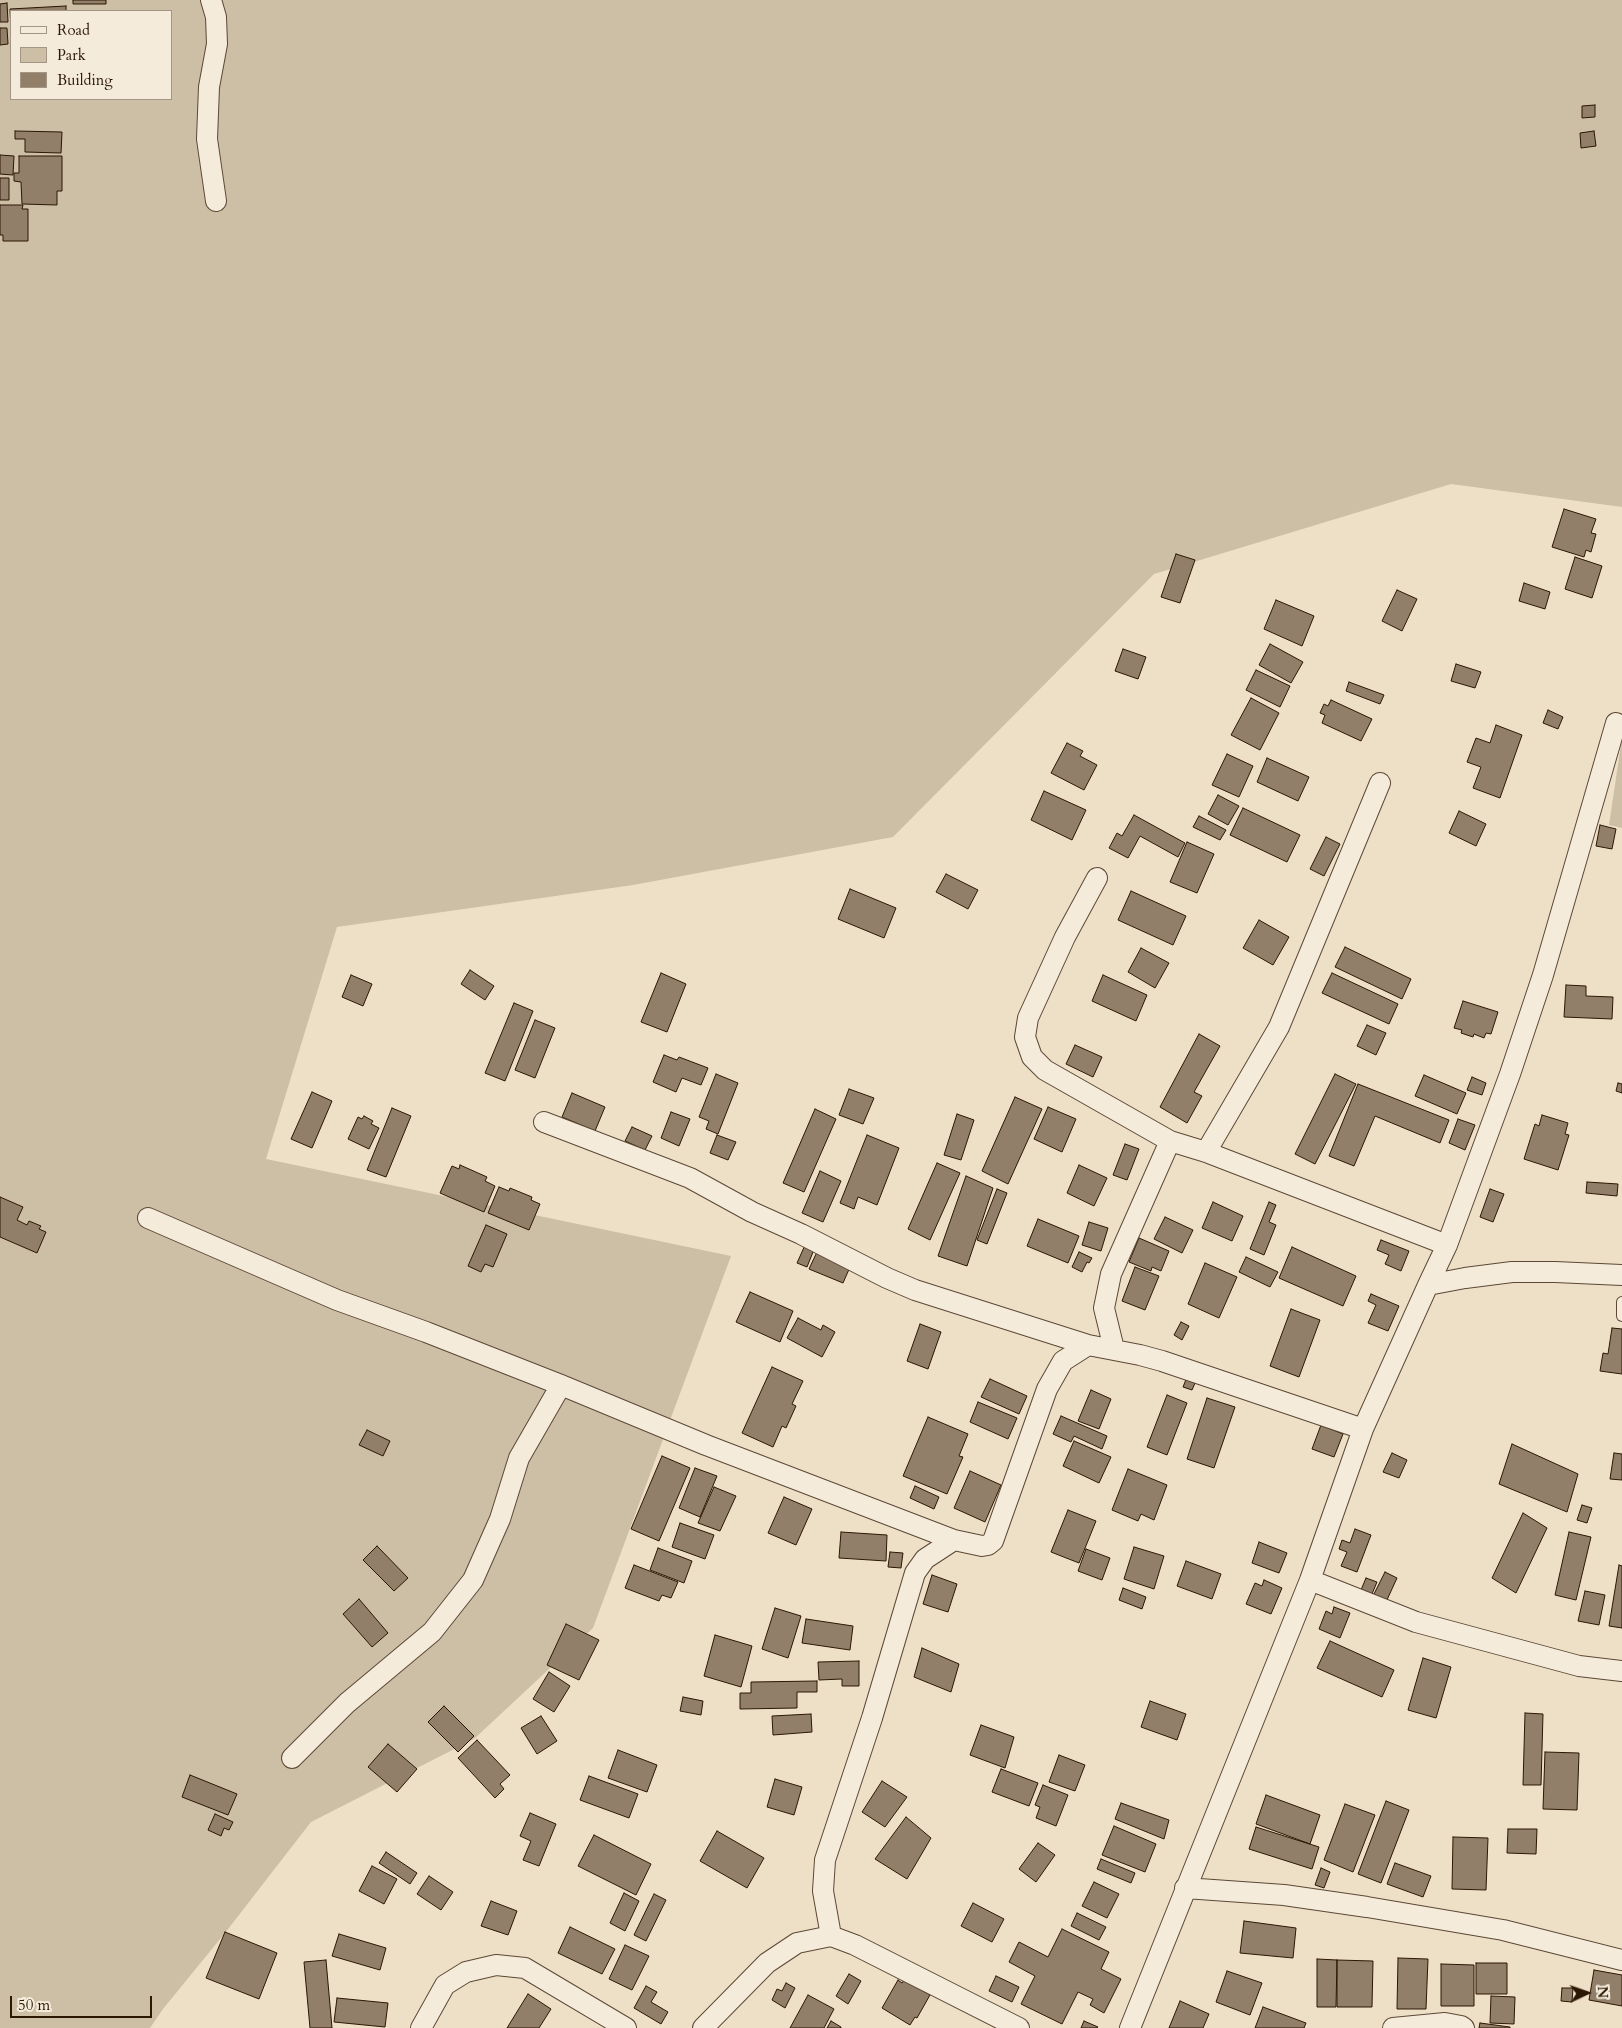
<!DOCTYPE html>
<style>
body{margin:0}
#map{position:relative;width:1622px;height:2028px;overflow:hidden;background:#eee0c7;font-family:Cardo,serif}
canvas{display:block}
.legend{position:absolute;left:10px;top:10px;width:162px;height:90px;box-sizing:border-box;background:#f4ebdb;border:1px solid #a49685;margin:0;padding:6px 9px;list-style:none;font-size:15px;color:#2c1604}
.legend li{display:flex;align-items:center;gap:10px;height:25px}
.legend b{width:25px;border:1px solid #a49685}
.north{position:absolute;left:1562px;top:1968px;width:50px;height:50px;-webkit-text-stroke:4px #f4ebdb;paint-order:stroke;rotate:87deg;font-size:14px;font-weight:700;line-height:20px;text-align:center;color:#2c1604}
.north::after{content:'';display:block;margin:auto;width:18px;height:22px;background:#2c1604;clip-path:polygon(50% 0,100% 100%,50% 72%,0 100%)}
.scale{position:absolute;left:10px;top:1996px;width:142px;height:22px;box-sizing:border-box;border:2px solid #2c1604;border-top:0;padding-left:6px;font-size:15px;line-height:18px;white-space:nowrap;color:#2c1604;-webkit-text-stroke:4px #f4ebdb;paint-order:stroke}
</style>
<div id="map">
<canvas width="1622" height="2028"></canvas>
<ul class="legend">
<li><b style="height:6px;background:#f4ebdb"></b>Road</li>
<li><b style="height:14px;background:#cdbea6"></b>Park</li>
<li><b style="height:14px;background:#917f69"></b>Building</li>
</ul>
<div class="north">N</div>
<div class="scale">50 m</div>
</div>
<script>
const context = document.querySelector('canvas').getContext('2d');
context.lineJoin = 'round';
function paint(path, color) {
  context.fillStyle = color;
  context.fill(path, 'evenodd');
}
function shape(rows) {
  const path = new Path2D();
  for (const r of rows) {
    path.moveTo(r[0], r[1]);
    for (let i = 2; i < r.length; i += 2) path.lineTo(r[i], r[i + 1]);
  }
  return path;
}
function stroke(path, color, width, dash) {
  context.strokeStyle = color;
  context.lineWidth = width;
  context.lineCap = dash ? 'butt' : 'round';
  context.setLineDash(dash || []);
  context.stroke(path);
}
paint(shape([
 [0,0,1622,0,1622,507,1451,484,1154,574,893,837,633,885,337,927,266,1159,731,1256,593,1628,474,1739,311,1822,225,1933,163,2009,150,2028,0,2028],
 [11,11,171,11,171,99,11,99],
 [1622,738,1622,828,1609,825]
]), '#cdbea6');
const building = shape([
 [73,0,106,0,106,4,73,4,73,0],
 [7,3,8,22,0,22,0,4,7,3],
 [66,6,66,11,11,11,11,29,10,9,66,6],
 [0,28,7,28,8,44,0,45,0,28],
 [1595,105,1595,117,1582,118,1582,106,1595,105],
 [15,131,62,132,61,153,25,152,25,139,15,139,15,131],
 [1594,131,1596,146,1581,148,1580,133,1594,131],
 [0,155,14,156,13,175,0,174,0,155],
 [19,156,62,156,62,191,57,191,57,205,22,204,21,182,14,181,14,173,19,173,19,156],
 [0,178,9,178,9,200,0,200,0,178],
 [0,205,23,205,22,209,28,209,28,241,3,241,3,235,0,235,0,205],
 [1564,509,1596,519,1591,533,1596,534,1591,552,1586,550,1584,557,1552,547,1564,509],
 [1176,554,1195,560,1180,603,1161,597,1176,554],
 [1575,557,1602,566,1592,598,1565,589,1575,557],
 [1524,583,1550,592,1545,609,1519,601,1524,583],
 [1397,590,1417,599,1402,631,1382,621,1397,590],
 [1276,600,1314,616,1302,646,1264,629,1276,600],
 [1270,644,1303,662,1291,683,1259,665,1270,644],
 [1123,649,1146,657,1138,679,1115,671,1123,649],
 [1456,664,1481,672,1475,688,1451,681,1456,664],
 [1256,670,1290,686,1280,707,1246,690,1256,670],
 [1349,682,1384,695,1380,704,1346,691,1349,682],
 [1251,698,1279,713,1260,750,1231,735,1251,698],
 [1331,700,1372,719,1361,741,1322,723,1325,715,1320,713,1324,704,1328,706,1331,700],
 [1548,710,1563,717,1558,729,1543,723,1548,710],
 [1496,725,1522,735,1500,798,1473,788,1481,767,1467,762,1476,738,1490,743,1496,725],
 [1067,743,1083,751,1080,756,1097,765,1084,790,1051,773,1067,743],
 [1227,754,1253,766,1239,797,1212,785,1227,754],
 [1267,758,1309,777,1298,801,1257,782,1267,758],
 [1044,791,1086,810,1072,840,1031,820,1044,791],
 [1218,795,1239,806,1228,825,1208,814,1218,795],
 [1243,808,1300,835,1287,862,1230,835,1243,808],
 [1459,811,1486,824,1476,846,1449,833,1459,811],
 [1134,815,1185,843,1178,857,1140,836,1128,858,1109,848,1117,833,1122,836,1134,815],
 [1199,816,1226,830,1220,840,1193,827,1199,816],
 [1600,825,1616,829,1612,849,1596,846,1600,825],
 [1326,837,1340,844,1324,876,1310,869,1326,837],
 [1187,842,1214,854,1197,893,1170,882,1187,842],
 [946,874,978,890,968,909,936,892,946,874],
 [850,889,896,908,884,938,838,919,850,889],
 [1131,891,1186,916,1173,945,1118,920,1131,891],
 [1259,920,1289,937,1273,965,1243,948,1259,920],
 [1345,947,1411,979,1402,999,1335,967,1345,947],
 [1141,948,1169,963,1155,988,1128,972,1141,948],
 [470,970,494,986,485,1000,461,984,470,970],
 [661,973,686,984,667,1032,641,1022,661,973],
 [1332,973,1398,1004,1389,1024,1322,993,1332,973],
 [351,975,372,984,363,1006,342,997,351,975],
 [1103,975,1147,995,1136,1021,1092,1001,1103,975],
 [1566,985,1586,986,1586,996,1613,997,1612,1019,1564,1017,1566,985],
 [1463,1001,1498,1012,1491,1034,1486,1033,1484,1038,1474,1034,1473,1037,1461,1033,1462,1030,1454,1028,1463,1001],
 [514,1003,533,1011,505,1081,485,1073,514,1003],
 [535,1020,555,1028,535,1078,515,1070,535,1020],
 [1367,1025,1386,1033,1376,1055,1357,1046,1367,1025],
 [1199,1034,1220,1046,1194,1092,1202,1096,1187,1123,1160,1107,1199,1034],
 [1075,1045,1102,1057,1093,1077,1066,1064,1075,1045],
 [664,1055,677,1060,679,1057,708,1068,701,1085,682,1078,676,1092,653,1082,664,1055],
 [716,1074,738,1083,718,1134,706,1129,709,1121,699,1117,716,1074],
 [1335,1074,1356,1084,1315,1164,1295,1154,1335,1074],
 [1424,1075,1466,1093,1457,1114,1415,1096,1424,1075],
 [1472,1077,1486,1083,1482,1095,1467,1090,1472,1077],
 [1618,1083,1622,1084,1622,1093,1616,1091,1618,1083],
 [1358,1084,1449,1120,1440,1143,1375,1116,1354,1166,1329,1156,1358,1084],
 [849,1089,874,1098,863,1124,839,1115,849,1089],
 [312,1092,332,1101,312,1148,291,1139,312,1092],
 [572,1093,605,1107,595,1131,562,1117,572,1093],
 [1015,1097,1042,1109,1008,1184,982,1171,1015,1097],
 [1048,1107,1076,1119,1062,1152,1034,1139,1048,1107],
 [392,1108,411,1116,386,1177,367,1170,392,1108],
 [815,1109,836,1119,804,1192,783,1183,815,1109],
 [671,1112,690,1119,679,1146,661,1138,671,1112],
 [957,1114,974,1120,961,1160,944,1155,957,1114],
 [1542,1115,1568,1123,1565,1134,1569,1135,1558,1170,1524,1159,1535,1124,1539,1126,1542,1115],
 [364,1116,373,1121,371,1124,379,1128,369,1149,348,1139,358,1117,362,1119,364,1116],
 [1458,1119,1475,1125,1465,1150,1449,1143,1458,1119],
 [632,1127,652,1136,645,1150,625,1141,632,1127],
 [717,1135,736,1142,728,1160,710,1153,717,1135],
 [867,1135,899,1148,877,1205,858,1197,854,1209,840,1203,867,1135],
 [1125,1144,1139,1149,1127,1180,1113,1175,1125,1144],
 [937,1163,960,1173,930,1240,908,1229,937,1163],
 [460,1165,487,1177,485,1181,495,1186,484,1212,440,1193,452,1166,459,1169,460,1165],
 [1079,1165,1107,1178,1094,1206,1067,1193,1079,1165],
 [820,1171,841,1181,823,1222,802,1213,820,1171],
 [966,1176,993,1188,967,1266,938,1256,966,1176],
 [1587,1182,1618,1184,1617,1196,1586,1193,1587,1182],
 [499,1187,509,1191,510,1188,532,1197,531,1200,540,1204,529,1230,488,1213,499,1187],
 [997,1189,1007,1193,987,1244,977,1240,997,1189],
 [1490,1189,1504,1194,1493,1222,1480,1217,1490,1189],
 [0,1197,23,1207,17,1220,27,1225,29,1221,41,1226,39,1229,46,1232,37,1253,0,1237,0,1197],
 [1213,1202,1243,1216,1232,1241,1202,1228,1213,1202],
 [1269,1202,1276,1205,1269,1222,1276,1225,1264,1255,1250,1249,1269,1202],
 [1165,1217,1193,1230,1182,1253,1154,1239,1165,1217],
 [1038,1219,1079,1236,1068,1263,1027,1246,1038,1219],
 [1089,1222,1108,1228,1101,1251,1082,1245,1089,1222],
 [486,1225,507,1234,493,1267,485,1264,481,1272,468,1266,486,1225],
 [1139,1238,1169,1251,1161,1271,1152,1267,1151,1271,1129,1262,1139,1238],
 [1381,1240,1409,1251,1401,1271,1385,1264,1389,1255,1377,1250,1381,1240],
 [806,1243,815,1247,807,1267,797,1263,806,1243],
 [1292,1247,1356,1276,1343,1306,1279,1278,1292,1247],
 [817,1252,850,1267,843,1283,809,1269,817,1252],
 [1079,1252,1092,1258,1089,1263,1087,1262,1082,1272,1072,1267,1079,1252],
 [1246,1257,1278,1272,1270,1287,1239,1272,1246,1257],
 [1205,1263,1237,1277,1219,1318,1188,1304,1205,1263],
 [1135,1267,1159,1276,1145,1310,1122,1301,1135,1267],
 [750,1292,793,1311,780,1342,736,1322,750,1292],
 [1371,1294,1399,1306,1388,1331,1368,1323,1376,1305,1368,1301,1371,1294],
 [1291,1309,1320,1320,1299,1377,1270,1366,1291,1309],
 [798,1318,821,1330,823,1325,835,1332,822,1357,787,1338,798,1318],
 [1181,1322,1189,1326,1182,1340,1174,1335,1181,1322],
 [920,1324,941,1332,928,1369,907,1361,920,1324],
 [1612,1328,1622,1329,1622,1374,1600,1371,1603,1353,1608,1354,1612,1328],
 [772,1367,803,1381,792,1404,796,1406,786,1428,782,1426,773,1447,742,1433,772,1367],
 [1189,1372,1198,1376,1192,1390,1183,1387,1189,1372],
 [990,1379,1027,1396,1019,1414,981,1397,990,1379],
 [1091,1390,1111,1399,1099,1429,1078,1421,1091,1390],
 [1167,1395,1187,1403,1167,1455,1147,1447,1167,1395],
 [1207,1398,1235,1407,1214,1468,1187,1459,1207,1398],
 [978,1402,1017,1418,1008,1439,970,1422,978,1402],
 [1061,1416,1107,1436,1102,1449,1074,1436,1071,1442,1053,1434,1061,1416],
 [928,1417,968,1434,959,1456,963,1457,947,1494,903,1476,928,1417],
 [1321,1425,1343,1434,1334,1457,1312,1449,1321,1425],
 [367,1430,390,1441,383,1456,359,1445,367,1430],
 [1074,1441,1111,1457,1099,1483,1063,1466,1074,1441],
 [1512,1444,1578,1474,1567,1512,1499,1484,1512,1444],
 [1392,1453,1407,1460,1399,1478,1383,1472,1392,1453],
 [1614,1453,1622,1454,1622,1480,1610,1479,1614,1453],
 [662,1456,690,1468,659,1541,631,1529,662,1456],
 [695,1468,717,1476,700,1517,679,1508,695,1468],
 [1128,1469,1167,1485,1154,1520,1141,1514,1138,1521,1112,1510,1128,1469],
 [970,1471,1001,1485,985,1522,954,1508,970,1471],
 [915,1486,939,1497,934,1509,910,1498,915,1486],
 [714,1487,736,1496,720,1531,698,1523,714,1487],
 [784,1497,812,1509,796,1545,768,1533,784,1497],
 [1582,1505,1592,1508,1587,1523,1577,1520,1582,1505],
 [1068,1510,1096,1521,1079,1563,1051,1552,1068,1510],
 [1523,1513,1547,1528,1516,1593,1492,1578,1523,1513],
 [680,1523,714,1535,705,1559,672,1547,680,1523],
 [1355,1529,1371,1535,1357,1572,1341,1566,1347,1552,1339,1549,1342,1540,1350,1543,1355,1529],
 [841,1532,887,1535,886,1561,839,1558,841,1532],
 [1569,1532,1591,1537,1576,1600,1555,1595,1569,1532],
 [1259,1542,1287,1553,1279,1573,1252,1563,1259,1542],
 [377,1546,408,1578,394,1591,363,1560,377,1546],
 [1134,1547,1164,1556,1154,1589,1124,1579,1134,1547],
 [658,1548,692,1561,684,1583,650,1570,658,1548],
 [1086,1549,1110,1558,1102,1580,1078,1571,1086,1549],
 [890,1552,903,1553,901,1568,888,1567,890,1552],
 [1186,1561,1221,1574,1212,1599,1177,1586,1186,1561],
 [634,1565,678,1582,671,1598,662,1595,659,1601,625,1588,634,1565],
 [1619,1565,1622,1566,1622,1628,1609,1626,1619,1565],
 [1385,1572,1397,1578,1386,1602,1373,1596,1385,1572],
 [932,1575,957,1584,948,1612,923,1604,932,1575],
 [1366,1578,1377,1582,1372,1594,1361,1590,1366,1578],
 [1264,1580,1282,1588,1271,1614,1246,1604,1255,1583,1262,1586,1264,1580],
 [1123,1588,1146,1597,1142,1609,1119,1600,1123,1588],
 [1585,1591,1605,1595,1599,1625,1578,1621,1585,1591],
 [359,1599,388,1633,372,1647,343,1614,359,1599],
 [1334,1607,1350,1613,1340,1638,1319,1629,1326,1611,1332,1614,1334,1607],
 [775,1608,801,1616,788,1658,762,1649,775,1608],
 [806,1619,853,1626,850,1650,802,1643,806,1619],
 [566,1624,599,1640,579,1680,547,1665,566,1624],
 [715,1635,752,1646,741,1687,704,1676,715,1635],
 [1330,1641,1394,1670,1382,1697,1317,1668,1330,1641],
 [922,1648,959,1664,951,1692,914,1677,922,1648],
 [1423,1658,1451,1667,1436,1718,1408,1710,1423,1658],
 [859,1661,859,1686,842,1686,842,1679,819,1680,818,1662,859,1661],
 [549,1672,570,1686,554,1712,533,1699,549,1672],
 [817,1681,817,1692,797,1692,797,1708,740,1709,740,1693,751,1693,751,1682,817,1681],
 [683,1697,703,1701,701,1715,680,1711,683,1697],
 [1150,1701,1186,1714,1177,1740,1141,1727,1150,1701],
 [444,1706,474,1736,458,1752,428,1722,444,1706],
 [1525,1713,1543,1714,1541,1785,1523,1785,1525,1713],
 [811,1714,812,1732,773,1735,772,1716,811,1714],
 [541,1716,557,1741,537,1754,521,1728,541,1716],
 [981,1725,1014,1737,1005,1768,970,1755,981,1725],
 [477,1740,510,1775,500,1784,504,1789,495,1798,458,1758,477,1740],
 [388,1744,417,1769,397,1792,368,1767,388,1744],
 [618,1750,657,1765,647,1792,608,1778,618,1750],
 [1545,1752,1579,1753,1577,1810,1543,1809,1545,1752],
 [1059,1755,1085,1765,1075,1791,1049,1782,1059,1755],
 [1001,1769,1038,1783,1029,1806,992,1792,1001,1769],
 [190,1775,237,1794,228,1815,182,1797,190,1775],
 [589,1776,638,1794,629,1818,580,1800,589,1776],
 [775,1779,802,1787,794,1815,767,1807,775,1779],
 [882,1781,907,1797,885,1827,862,1812,882,1781],
 [1043,1785,1068,1795,1056,1826,1036,1818,1040,1807,1035,1805,1043,1785],
 [1266,1795,1320,1815,1310,1844,1256,1824,1266,1795],
 [1386,1801,1409,1810,1381,1883,1358,1874,1386,1801],
 [1121,1803,1169,1820,1164,1839,1115,1819,1121,1803],
 [1345,1804,1375,1815,1353,1872,1324,1860,1345,1804],
 [530,1813,556,1824,539,1866,523,1860,531,1841,520,1836,530,1813],
 [215,1814,233,1822,229,1830,224,1828,221,1836,208,1830,215,1814],
 [906,1817,931,1838,907,1879,875,1859,906,1817],
 [1114,1826,1156,1844,1145,1872,1102,1855,1114,1826],
 [1256,1827,1319,1847,1312,1869,1249,1849,1256,1827],
 [1508,1829,1537,1829,1536,1854,1507,1853,1508,1829],
 [717,1831,764,1858,747,1888,700,1861,717,1831],
 [594,1835,651,1864,636,1895,578,1866,594,1835],
 [1453,1837,1488,1838,1486,1890,1452,1889,1453,1837],
 [1038,1843,1055,1855,1036,1882,1019,1869,1038,1843],
 [386,1852,417,1873,410,1884,379,1863,386,1852],
 [1101,1859,1135,1873,1131,1883,1097,1869,1101,1859],
 [1395,1863,1431,1876,1423,1897,1387,1884,1395,1863],
 [372,1866,397,1879,384,1904,359,1891,372,1866],
 [1321,1868,1330,1872,1324,1888,1315,1885,1321,1868],
 [429,1876,453,1892,441,1910,417,1894,429,1876],
 [1094,1882,1119,1894,1107,1918,1082,1906,1094,1882],
 [624,1893,639,1901,625,1931,610,1923,624,1893],
 [654,1894,666,1900,646,1941,634,1935,654,1894],
 [491,1901,517,1911,508,1935,481,1926,491,1901],
 [973,1903,1004,1919,992,1942,961,1926,973,1903],
 [1077,1913,1106,1927,1099,1940,1071,1926,1077,1913],
 [1244,1921,1296,1928,1293,1958,1240,1953,1244,1921],
 [570,1927,615,1949,602,1974,558,1953,570,1927],
 [1062,1929,1109,1952,1101,1969,1121,1979,1104,2013,1090,2005,1093,1999,1078,1992,1062,2024,1021,2004,1035,1976,1009,1962,1019,1942,1048,1957,1062,1929],
 [225,1932,277,1953,259,1999,206,1978,225,1932],
 [339,1934,386,1948,380,1970,332,1956,339,1934],
 [625,1945,649,1956,632,1990,609,1979,625,1945],
 [1398,1958,1428,1959,1426,2009,1397,2009,1398,1958],
 [1317,1959,1337,1960,1336,2007,1317,2007,1317,1959],
 [326,1960,332,2028,310,2028,304,1962,326,1960],
 [1337,1960,1373,1961,1372,2007,1337,2007,1337,1960],
 [1476,1963,1507,1963,1507,1994,1476,1994,1476,1963],
 [1441,1964,1474,1965,1474,2006,1441,2006,1441,1964],
 [1594,1970,1622,1975,1622,2006,1589,2000,1594,1970],
 [1227,1971,1262,1983,1250,2015,1216,2002,1227,1971],
 [849,1974,861,1981,848,2004,836,1996,849,1974],
 [996,1976,1019,1987,1012,2002,989,1991,996,1976],
 [898,1980,902,1983,904,1980,930,1995,917,2018,915,2017,910,2025,882,2008,898,1980],
 [786,1983,795,1988,785,2008,772,2000,777,1989,782,1991,786,1983],
 [646,1986,657,1992,651,2002,668,2012,661,2024,634,2008,646,1986],
 [1562,1988,1573,1988,1572,2002,1561,2001,1562,1988],
 [528,1994,551,2009,539,2028,507,2028,528,1994],
 [808,1995,834,2009,824,2028,790,2028,808,1995],
 [1491,1996,1515,1997,1514,2024,1490,2023,1491,1996],
 [337,1998,388,2003,385,2027,334,2022,337,1998],
 [1180,2001,1209,2014,1203,2028,1169,2028,1180,2001],
 [1263,2007,1306,2023,1304,2028,1255,2028,1263,2007],
 [831,2021,841,2027,841,2028,827,2028,831,2021],
 [1084,2021,1098,2027,1097,2028,1081,2028,1084,2021],
 [1480,2023,1510,2027,1510,2028,1479,2028,1480,2023]
]);
paint(building, '#917f69');
stroke(building, '#2c1604', 1);
const service = shape([
 [1622,1302,1622,1316]
]);
const minor = shape([
 [211,0,216,17,217,44,209,87,207,139,216,201],
 [1097,878,1065,937,1028,1018,1025,1037,1032,1057,1045,1070,1170,1141,1111,1274,1104,1308,1114,1349],
 [544,1122,690,1178,752,1212,801,1234,887,1278,915,1290,1088,1345,1140,1355,1162,1361,1363,1429],
 [1170,1141,1206,1152,1447,1245],
 [1206,1152,1279,1027,1380,783],
 [148,1218,337,1300,426,1332,561,1385,706,1445,954,1540],
 [1428,1285,1447,1245,1510,1074,1543,975,1616,723],
 [1310,1580,1416,1622,1579,1666,1622,1671],
 [292,1758,347,1703,432,1632,473,1580,500,1519,519,1458,561,1385],
 [1185,1888,1284,1895,1367,1907,1503,1930,1622,1960],
 [831,1936,823,1891,825,1860,872,1718,915,1573,925,1559,954,1540,982,1546,988,1545,993,1541,1047,1389,1063,1361,1088,1345],
 [421,2028,445,1985,466,1972,496,1965,525,1968,626,2028],
 [703,2028,767,1963,797,1943,831,1936,855,1945,1019,2028],
 [1130,2028,1310,1580,1363,1429,1428,1285,1465,1278,1512,1272,1555,1272,1622,1275],
 [1393,2028,1445,2023,1461,2026,1464,2028]
]);
stroke(service, '#5c4835', 12);
stroke(minor, '#5c4835', 22);
stroke(service, '#f4ebdb', 10);
stroke(minor, '#f4ebdb', 20);
</script>
